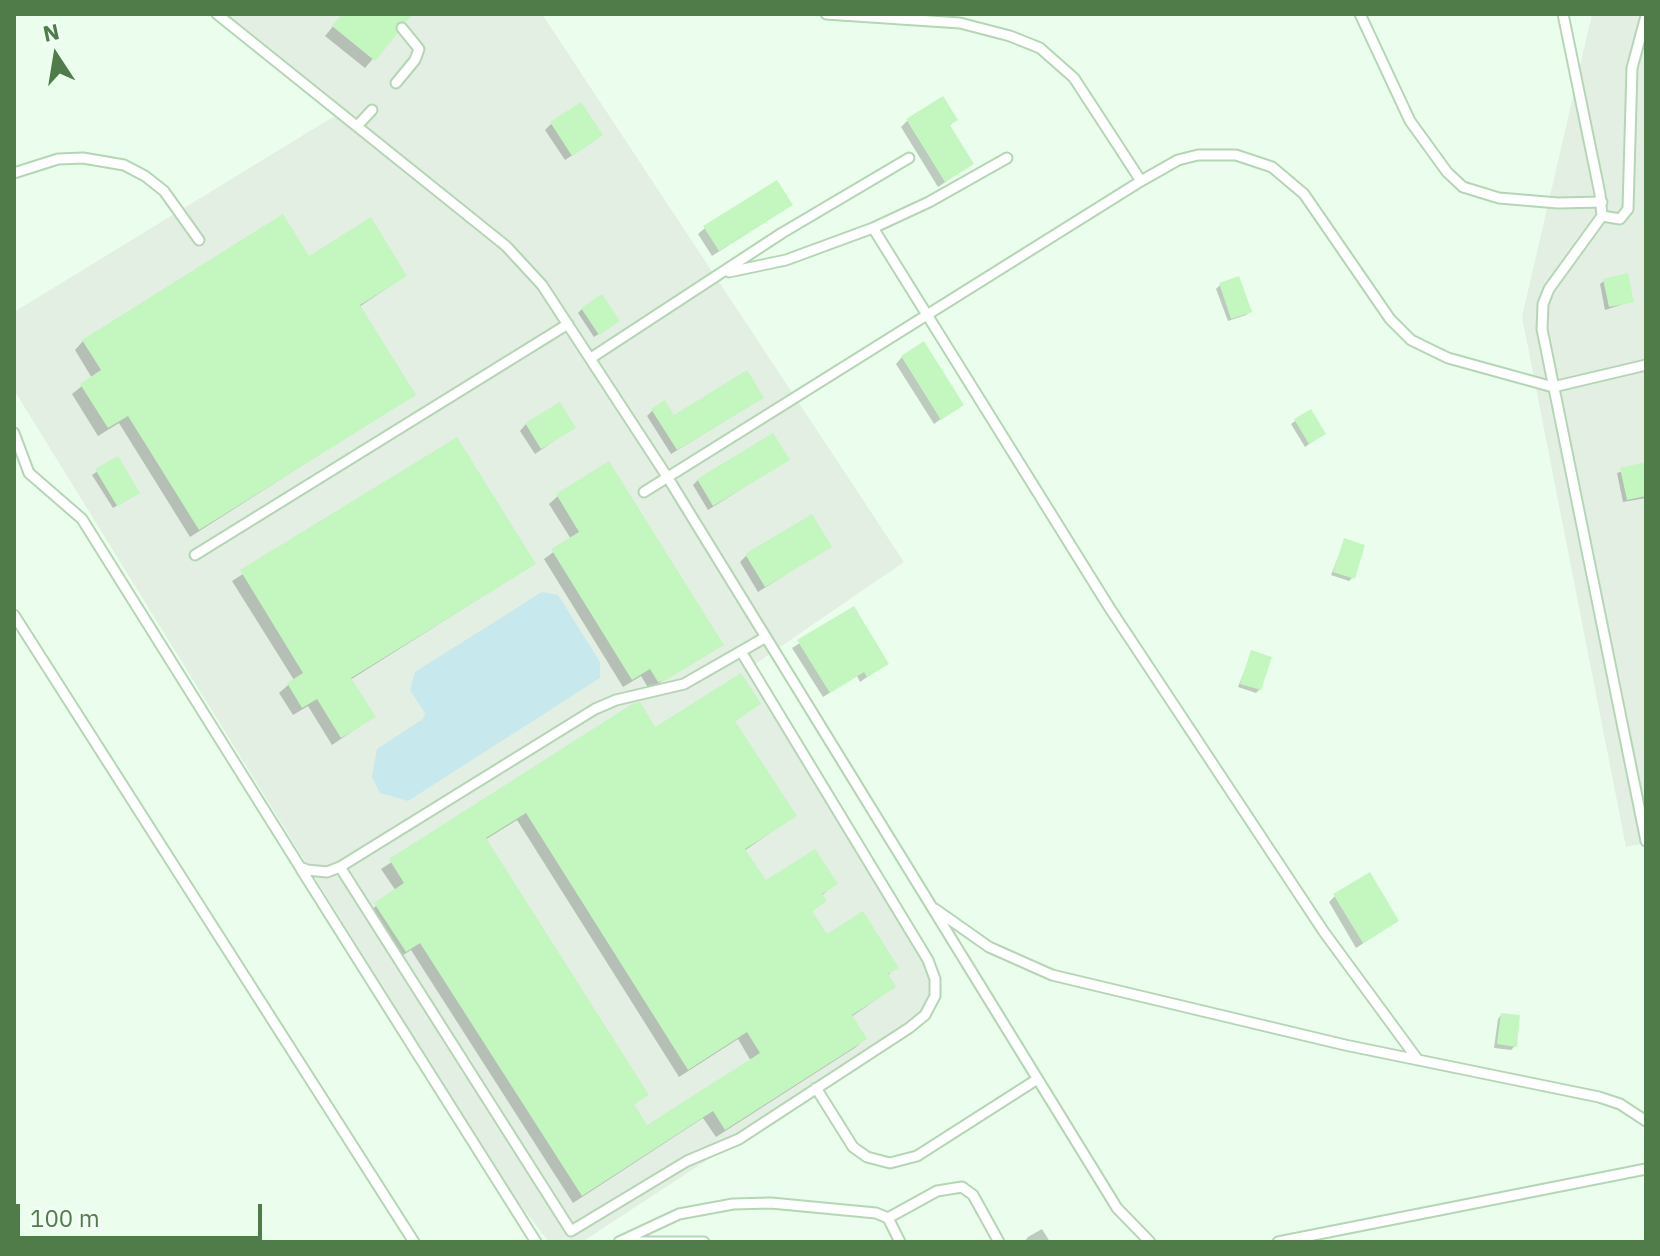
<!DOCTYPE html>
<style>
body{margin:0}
#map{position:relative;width:1660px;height:1256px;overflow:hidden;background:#ebfeed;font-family:"IBM Plex Sans",sans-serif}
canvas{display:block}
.frame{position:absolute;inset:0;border:16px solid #507c4a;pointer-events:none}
.north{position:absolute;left:16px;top:16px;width:80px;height:80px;-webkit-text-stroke:6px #f2fff4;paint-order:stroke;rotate:348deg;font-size:22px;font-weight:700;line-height:32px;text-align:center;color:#507c4a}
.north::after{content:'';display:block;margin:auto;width:28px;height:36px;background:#507c4a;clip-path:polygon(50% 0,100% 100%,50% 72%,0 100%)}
.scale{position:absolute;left:16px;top:1204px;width:246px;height:36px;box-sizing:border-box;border:4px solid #507c4a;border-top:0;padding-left:10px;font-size:24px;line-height:28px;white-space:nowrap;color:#507c4a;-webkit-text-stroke:6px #f2fff4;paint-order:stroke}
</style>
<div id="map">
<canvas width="1660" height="1256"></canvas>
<div class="frame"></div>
<div class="north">N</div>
<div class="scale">100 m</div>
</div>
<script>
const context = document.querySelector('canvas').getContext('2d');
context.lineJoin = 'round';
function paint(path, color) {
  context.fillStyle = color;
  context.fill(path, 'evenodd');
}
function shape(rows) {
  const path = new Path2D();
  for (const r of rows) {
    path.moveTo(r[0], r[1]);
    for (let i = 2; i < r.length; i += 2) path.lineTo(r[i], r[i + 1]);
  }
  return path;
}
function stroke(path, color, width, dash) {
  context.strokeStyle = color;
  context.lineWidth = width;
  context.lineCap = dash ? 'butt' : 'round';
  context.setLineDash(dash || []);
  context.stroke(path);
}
paint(shape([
 [217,14,542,14,904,562,751,667,928,960,935,996,909,1028,582,1242,549,1242,506,1187,14,390,14,312,341,112],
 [1592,14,1646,14,1646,843,1626,847,1522,317]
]), '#e3efe3');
paint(shape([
 [542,592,558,595,600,662,600,678,408,801,380,793,372,777,377,749,423,719,425,713,410,690,415,672]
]), '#c7e9ee');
paint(shape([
 [343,14,411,14,365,68,325,36],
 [955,120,949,127,972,164,938,187,901,127,907,121],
 [551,124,594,141,565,160,545,130],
 [784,210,712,256,698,234,705,228],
 [308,258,405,276,359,307,414,394,190,537,119,423,98,436,72,394,92,378,75,350,83,341],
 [1604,281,1632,301,1605,310,1600,284],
 [1220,285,1250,311,1246,315,1228,321,1216,289],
 [582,309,614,324,594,337,578,313],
 [902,357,961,405,934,424,896,364],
 [762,398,671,454,647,416,653,410,674,417],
 [1295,421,1324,434,1305,447,1291,424],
 [526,424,574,427,535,454,520,431],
 [456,439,534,564,350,680,373,717,332,745,308,706,293,715,279,693,294,680,232,581],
 [117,458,134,496,113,508,92,475],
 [787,460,708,510,693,485,698,480],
 [1646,464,1646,498,1623,502,1617,473],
 [558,496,721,645,649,689,641,676,623,687,544,559,571,539,549,504],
 [1345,540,1353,577,1349,581,1331,575],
 [829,547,758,592,740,562,746,556],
 [854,609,886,664,860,682,857,676,823,697,792,648],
 [1252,652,1260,689,1256,693,1238,687],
 [758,704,734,722,794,816,744,851,765,883,835,884,821,896,824,901,811,912,826,937,896,967,887,976,894,987,851,1017,865,1039,856,1047,716,1137,703,1118,573,1203,411,950,397,959,367,913,396,891,381,869,633,706,655,730],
 [517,820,679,1077,738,1039,751,1061,646,1128,632,1106,646,1094,485,840],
 [1335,896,1397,921,1356,948,1329,902],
 [1501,1015,1515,1046,1511,1050,1494,1048,1498,1019],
 [1042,1229,1050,1242,1024,1242,1028,1237]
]), '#0003');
paint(shape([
 [342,14,413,14,406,22,397,23,397,34,375,61,332,26],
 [943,96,958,120,950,125,974,164,945,182,906,119],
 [581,102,603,135,572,156,550,122],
 [777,180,793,205,719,251,703,226],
 [283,214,309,256,371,217,407,276,360,305,416,395,199,530,128,416,108,428,80,384,101,370,82,340],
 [1628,273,1634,302,1609,307,1603,279],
 [1239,276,1252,312,1231,319,1219,283],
 [602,294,620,321,599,335,581,308],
 [924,341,964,405,941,420,901,356],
 [747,370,764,398,677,450,651,409,665,400,674,415],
 [560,402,576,428,541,449,525,423],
 [1311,409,1326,434,1309,444,1294,419],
 [773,433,790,460,713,506,697,479],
 [457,437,536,564,351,678,376,717,341,738,317,699,302,708,287,683,303,673,240,570],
 [118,456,140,493,117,506,95,469],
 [609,461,724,645,666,680,658,682,650,669,632,680,551,549,579,532,556,494],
 [1646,462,1646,496,1627,500,1620,468],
 [812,514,832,547,765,587,745,554],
 [1344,538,1365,545,1355,579,1333,572],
 [854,606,889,664,867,677,864,672,830,693,797,640],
 [1251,650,1272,657,1261,690,1240,684],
 [741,673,761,704,735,721,797,816,745,849,766,880,815,849,838,884,822,894,827,901,812,911,827,934,863,911,899,968,888,974,896,987,852,1015,867,1039,725,1130,713,1111,582,1196,420,943,406,952,374,903,404,883,389,859,632,704,640,702,655,727],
 [526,813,688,1070,747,1032,760,1053,647,1125,634,1104,649,1095,486,838],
 [1370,872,1399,921,1363,943,1333,894],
 [1501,1013,1520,1015,1517,1047,1497,1044]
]), '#c4f6c0');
const lane = shape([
 [217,14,506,246,542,285,668,478,1117,1208,1150,1242],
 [1360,14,1410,121,1447,172,1463,187,1499,198,1558,203,1602,202],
 [1563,14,1600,194,1602,216,1549,289,1543,304,1542,329,1646,841],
 [396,83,415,60,419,49,402,28],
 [358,125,372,110],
 [14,173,58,159,83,158,124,165,145,176,164,191,199,240],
 [1141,181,1178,160,1198,155,1236,155,1272,167,1304,194,1390,319,1411,340,1448,358,1553,387,1646,365],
 [1602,216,1620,219,1628,209,1632,68,1646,16],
 [873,228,1109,607,1324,932,1418,1060],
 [729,272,786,260,873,228,929,202,1007,158],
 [591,358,782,233,909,158],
 [14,433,29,473,82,519,300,867,307,870,327,872,340,867,595,709,616,700,684,684,766,637],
 [644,492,1141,181,1074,78,1040,48,1010,36,960,23,826,14],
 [195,555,568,324],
 [14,615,414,1242],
 [340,867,571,1231,687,1161,739,1139,909,1028,925,1015,935,996,935,979,928,960,742,653],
 [301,869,536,1242],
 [935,909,989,947,1052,975,1345,1045,1599,1097,1620,1104,1646,1121],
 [816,1088,853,1147,867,1157,890,1163,917,1156,1036,1080],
 [888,1218,937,1191,962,1187,973,1195,999,1242],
 [619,1242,679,1214,733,1204,771,1203,876,1213,888,1218,900,1242],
 [623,1242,704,1242],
 [1278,1242,1646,1169]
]);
stroke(lane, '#b5d6b4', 13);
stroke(lane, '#fff', 9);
</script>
